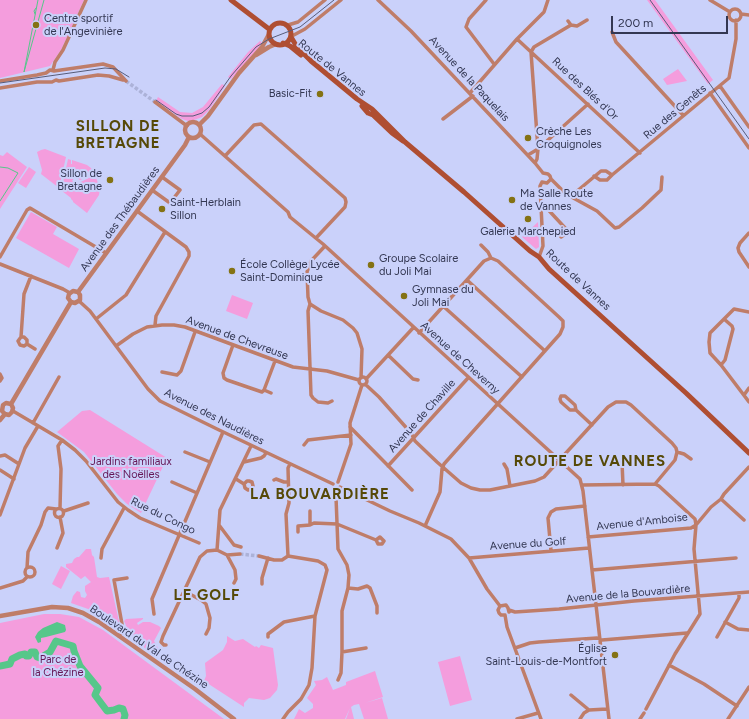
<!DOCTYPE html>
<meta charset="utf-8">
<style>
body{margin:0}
#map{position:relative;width:749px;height:719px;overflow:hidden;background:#cad1fa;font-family:Figtree,sans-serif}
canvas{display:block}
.scale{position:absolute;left:611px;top:16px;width:117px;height:18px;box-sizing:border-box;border:2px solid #333752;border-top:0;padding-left:5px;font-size:12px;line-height:14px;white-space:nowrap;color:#333752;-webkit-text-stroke:3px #cad1fa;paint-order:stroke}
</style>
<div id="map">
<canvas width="749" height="719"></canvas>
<div class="scale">200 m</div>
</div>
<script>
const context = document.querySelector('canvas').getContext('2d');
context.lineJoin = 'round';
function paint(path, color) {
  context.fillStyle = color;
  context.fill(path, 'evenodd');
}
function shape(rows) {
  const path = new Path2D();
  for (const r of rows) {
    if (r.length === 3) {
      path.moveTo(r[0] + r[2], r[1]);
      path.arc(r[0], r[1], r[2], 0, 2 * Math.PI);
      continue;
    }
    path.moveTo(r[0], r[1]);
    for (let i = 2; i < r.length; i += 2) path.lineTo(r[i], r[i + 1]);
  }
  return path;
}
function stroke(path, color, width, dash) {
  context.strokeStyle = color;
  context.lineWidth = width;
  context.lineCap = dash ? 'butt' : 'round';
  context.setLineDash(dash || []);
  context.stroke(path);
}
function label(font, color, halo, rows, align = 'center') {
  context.font = font + ' Figtree,sans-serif';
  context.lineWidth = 4;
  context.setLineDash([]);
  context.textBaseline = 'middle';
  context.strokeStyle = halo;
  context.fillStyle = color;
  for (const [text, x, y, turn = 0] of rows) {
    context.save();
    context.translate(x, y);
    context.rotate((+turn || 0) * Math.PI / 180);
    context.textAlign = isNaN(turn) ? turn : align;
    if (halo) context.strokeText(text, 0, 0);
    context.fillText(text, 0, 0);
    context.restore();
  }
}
paint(shape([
 [0,0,84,0,61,50,50,66,0,78],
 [647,0,655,0,713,80,708,84],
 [260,41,262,43,260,46,231,79,228,77,248,52],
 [678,69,687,81,667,85,663,79],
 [222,84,225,86,209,110,202,117,194,120,188,121,182,119,156,101,158,97,180,112,192,113,203,107],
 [45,149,66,157,59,188,41,174,42,170,37,152,41,150],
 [7,152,27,167,0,209,0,155,3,156],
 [68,159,71,160,71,164,72,164,72,160,87,165,91,168,94,174,80,180,75,177,72,181,75,183,63,188,62,187],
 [29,167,36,172,26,188,18,183],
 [95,175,100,188,99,195,87,213,73,202,73,201,71,199,71,198,62,191],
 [31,212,57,227,53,234,79,249,69,268,16,238],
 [538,222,539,247,536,249,522,237],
 [232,295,253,303,247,319,226,311],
 [90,410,167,458,141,513,127,504,117,494,84,452,57,432,82,411],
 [86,549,91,549,92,555,94,557,97,577,100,578,109,577,120,626,119,629,117,628,107,617,100,616,94,610,91,610,71,603,73,596,77,591,80,592,81,597,85,598,87,595,85,591,85,586,91,582,85,576,81,579,66,567,66,564,72,563,74,559,77,557,79,557],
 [61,566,70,571,61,589,52,584],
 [44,614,60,614,79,617,103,630,224,719,0,719,0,623],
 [143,618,143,619,137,623,138,625,143,622,150,622,159,626,161,628,154,641,158,648,159,653,155,656,140,644,139,645,135,642,136,641,129,634,125,623,124,621,126,619],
 [227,636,235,641,243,639,255,647,256,646,259,648,261,645,273,648,278,685,277,690,270,698,264,700,249,698,244,703,244,707,204,681,206,676,205,663,223,650,227,642],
 [460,656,472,700,450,706,438,662],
 [375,671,383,697,365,703,382,698,388,719,364,719,359,704,354,705,351,707,354,719,346,719,350,708,345,719,294,719,299,709,305,713,313,708,313,704,307,698,316,685,314,681,322,680,327,677,333,690,346,685,346,682]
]), '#f49ddd');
paint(shape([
 [57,622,65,625,66,630,65,632,46,637,41,638,41,642,38,643,35,637,38,632,43,628]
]), '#56c78a');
stroke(shape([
 [38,0,24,72,44,0],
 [35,14,34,11,36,8],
 [0,167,8,168,18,173,0,201]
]), '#56c78a', 1);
stroke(shape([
 [0,666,10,664,12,659,20,655,25,654,26,656,29,656,31,652,35,652,37,657,40,658,50,652,56,641,73,646,74,651,80,666,98,688,95,695,107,711,114,710,119,708,123,709,125,715,124,719]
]), '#56c78a', 7);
stroke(shape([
 [126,81,155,102],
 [240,554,259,556]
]), '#acb2d8', 3.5, [3.5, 2]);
stroke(shape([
 [378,0,411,31,535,163,543,173],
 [486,0,469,19,466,27,494,64],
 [710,0,730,12],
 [735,15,6],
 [741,14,749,15],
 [288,25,298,22,325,0],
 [571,25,577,26,587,20],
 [612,32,616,42,683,115],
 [292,36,305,29,341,0],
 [517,39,640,153],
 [531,52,538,149,537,159,535,163],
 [531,52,534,47,571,25,568,21],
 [53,70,55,62,63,50,86,0],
 [0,81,37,75,46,73,50,70,54,71,103,64,113,67,126,81],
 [720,86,749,127],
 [0,88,37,82,52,82,56,80,59,81,98,75,109,76,123,80],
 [470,93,517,39,544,12,548,0],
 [710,93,749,148],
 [155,102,187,126],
 [443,119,473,96],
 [200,134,288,212,290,217,323,244,580,479,583,491,609,719],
 [528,155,538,149,588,104],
 [225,156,254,125,261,124,345,198,346,202,345,207,316,238],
 [612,175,729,78,736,39,736,20],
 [551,179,566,194,597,211,615,228,619,227,642,208,661,190,662,177],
 [542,182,547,183,551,179,550,176,548,174,543,173],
 [152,190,170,203,180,190,162,177],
 [570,197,601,171,606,171,612,175,607,180,600,180,594,176],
 [541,202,567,230,565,234,561,237],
 [137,211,186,247,189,252,189,256,156,316,155,325],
 [749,233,740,243,738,248,739,252,749,267],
 [481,245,488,252,491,258],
 [325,246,311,261,307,272,308,297,310,304,308,311,311,395,313,398,318,402,328,403,332,401],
 [0,257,27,210,30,208,106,253],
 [539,257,543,246,540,186,542,182],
 [0,264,63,289,70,293],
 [467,280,545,351],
 [79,301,90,311,148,389,160,401,217,429,333,484],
 [310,304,321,311,343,320,353,328,357,333,362,349,361,378],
 [443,306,522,377],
 [749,312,734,309,710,333,709,342,710,353,721,365,749,402],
 [96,319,126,295,165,232],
 [419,333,484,261,491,258,498,261,559,317,563,321,563,327,560,334,444,464,442,469,440,492,425,526],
 [21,337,24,337,27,340,27,344,24,346,20,345,18,341,21,337,24,294,31,276],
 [27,344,35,349],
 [233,345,223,373,224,378,227,380,262,392,264,390,275,361],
 [116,346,133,334,147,327,162,325,174,325,185,327,293,367,327,371,359,380],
 [388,355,413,379,418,380],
 [721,365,725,360,733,329,732,326,724,319],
 [162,372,177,375,181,371,195,332],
 [0,374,2,378,0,381],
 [363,381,4],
 [366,379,413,328],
 [365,384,379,397,411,433,415,441,437,462,461,483,471,488,480,490,490,490,535,481,544,477,608,407,616,402,626,402,631,405,672,443,676,448,677,452,675,460,655,484],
 [264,390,271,393],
 [744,395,749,388],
 [576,410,570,410,561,402,560,399,561,396,565,396,575,405,576,410,592,425],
 [13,411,62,440,75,450,86,461,118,502,128,510,140,518,199,543],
 [33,423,59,377],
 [350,427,412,490],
 [304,445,308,440,351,435],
 [185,452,210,462],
 [677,452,684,454,691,459],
 [0,456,5,455,19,464],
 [244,462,261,458,264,456,266,453],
 [622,462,623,485],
 [504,464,507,469,510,486],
 [388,466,468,378],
 [0,470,14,479],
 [236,479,244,484,245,488,248,490,251,489,253,486,252,482,249,481,247,481,244,484],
 [274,480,276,479,284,482,288,482],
 [172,482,197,493],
 [338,482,351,444,350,423,362,385],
 [582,485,655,484,659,486,695,519,696,525],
 [340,487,390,511,419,523,451,539,469,558,487,589,500,606],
 [336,490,336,497,338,549,347,565,349,575,348,588,342,611,342,652,341,673,338,680],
 [721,499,744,520],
 [60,508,61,469,58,446,62,440],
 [59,513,4.5],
 [64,511,88,503],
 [310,511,310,525],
 [0,515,25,448,38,426],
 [219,525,234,545,241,547],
 [298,532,298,526,310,525,314,523,337,524,376,540,378,544,382,544,384,541,380,537,376,540],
 [588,537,691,528,696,525],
 [57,548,63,533,60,517],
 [217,550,227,555,240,554],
 [551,551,548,518,551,512,556,509,585,506],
 [227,555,235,570,236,579,234,583],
 [259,556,274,560,282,560,288,556,318,561,325,565,327,570,315,616,312,668,309,685,301,699,288,712,283,719],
 [288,556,286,514,289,503,288,468,290,464],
 [101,558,102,549,124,508],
 [469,558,589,548],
 [30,572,5],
 [27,568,28,552,41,525,45,512,48,508,56,509],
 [592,570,736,558],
 [262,584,262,578,268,558],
 [0,588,23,581,27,577],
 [348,588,358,589,367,586,370,588,377,606,377,613],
 [184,591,201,600,206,604,210,618,209,628,206,634],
 [500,606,506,605,508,608,509,612],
 [500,606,498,610,499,613,501,615,505,615],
 [509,610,515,612,559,609,634,601,749,592],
 [154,614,152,599,223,432],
 [505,615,507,627,541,719],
 [725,622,738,629,749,630],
 [119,636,122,632,122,624,114,580,127,578],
 [268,637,268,634,284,622,315,616],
 [717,637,739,598,739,593],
 [166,645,164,645,161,642,163,636,200,557,207,551,217,550,220,510,251,446],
 [515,648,530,643,539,642,597,638,602,640,687,633],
 [342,652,366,648],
 [669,665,704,684,737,706],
 [571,695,589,710],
 [646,709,675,654,700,614,694,549,696,525,711,507,721,499,724,494,749,467],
 [517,719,538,713],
 [580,719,584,713,589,710,607,709],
 [640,719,644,713],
 [728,719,749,687]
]), '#bf7d69', 3.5);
stroke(shape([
 [256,55,269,47,276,44],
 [193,130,8],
 [199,125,208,116,239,73,262,47,268,36],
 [78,292,185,145,189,137],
 [71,302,75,303,80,300,80,295,78,292],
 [71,302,68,298,69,294,73,291,78,292],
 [11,404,71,302],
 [5,414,2,411,3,405,6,403,11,404],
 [5,414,9,415,12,412,13,408,11,404],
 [0,420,5,414],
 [0,616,52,607,68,608,83,613,99,622,195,689,234,719]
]), '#bf7d69', 4.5);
stroke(shape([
 [231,0,269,29],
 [280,34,11],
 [291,37,297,47,311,61,357,99,372,109,405,142,464,192,530,251,539,257,549,269,686,393,749,453],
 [283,43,290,46,301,55],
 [362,106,368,113,373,115,392,133,403,141]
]), '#af4e32', 5);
stroke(shape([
 [650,0,749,139],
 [0,83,105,68,116,69,129,77],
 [156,100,176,114,182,116,193,116,202,113,209,107,231,76,256,47,269,39,300,27,334,0]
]), '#575c7a', 1);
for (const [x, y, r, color] of [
 [36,25,4,"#847213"],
 [320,94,4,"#847213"],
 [528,138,4,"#847213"],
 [110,180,4,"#847213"],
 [512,200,4,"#847213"],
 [162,209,4,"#847213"],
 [528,219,4,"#847213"],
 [371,265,4,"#847213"],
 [232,271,4,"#847213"],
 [404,296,4,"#847213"],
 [615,655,4,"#847213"]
]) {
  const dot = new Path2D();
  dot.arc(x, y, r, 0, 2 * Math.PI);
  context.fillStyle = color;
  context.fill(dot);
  stroke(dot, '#cad1fa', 1.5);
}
label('11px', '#333752', '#cad1fa', [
 ["Centre sportif",44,19],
 ["de l'Angevinière",44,32],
 ["Basic-Fit",312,94,"right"],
 ["Crèche Les",536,132],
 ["Croquignoles",536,145],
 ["Sillon de",102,174,"right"],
 ["Bretagne",102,187,"right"],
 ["Ma Salle Route",520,194],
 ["de Vannes",520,207],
 ["Saint-Herblain",170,203],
 ["Sillon",170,216],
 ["Galerie Marchepied",528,232,"center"],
 ["Groupe Scolaire",379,259],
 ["du Joli Mai",379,272],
 ["École Collège Lycée",240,265],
 ["Saint-Dominique",240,278],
 ["Gymnase du",412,290],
 ["Joli Mai",412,303],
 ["Église",607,649,"right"],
 ["Saint-Louis-de-Montfort",607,662,"right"]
], 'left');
label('11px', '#333752', '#cad1fa', [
 ["Route de Vannes",332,68,39],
 ["Avenue de la Paquelais",469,79,47],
 ["Rue des Blés d'Or",585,89,43],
 ["Rue des Genêts",675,112,-40],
 ["Avenue des Thébaudières",120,219,-54],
 ["Route de Vannes",578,280,43],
 ["Avenue de Chevreuse",237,338,20],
 ["Avenue de Cheverny",460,358,42],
 ["Avenue de Chaville",422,416,-48],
 ["Avenue des Naudières",214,417,27],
 ["Rue du Congo",163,516,26],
 ["Avenue d'Amboise",642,522,-6],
 ["Avenue du Golf",528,544,-4],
 ["Avenue de la Bouvardière",628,594,-5],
 ["Boulevard du Val de Chézine",149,647,34]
]);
label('11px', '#661756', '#cad1fa', [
 ["Jardins familiaux",131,462],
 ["des Noëlles",131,475],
 ["Parc de",58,660],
 ["la Chézine",58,673]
]);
context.letterSpacing = '1px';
label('bold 15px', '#564907', '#cad1fa', [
 ["SILLON DE",118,127],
 ["BRETAGNE",118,144],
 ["ROUTE DE VANNES",590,462],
 ["LA BOUVARDIÈRE",320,495],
 ["LE GOLF",207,596]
]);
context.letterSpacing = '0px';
</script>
